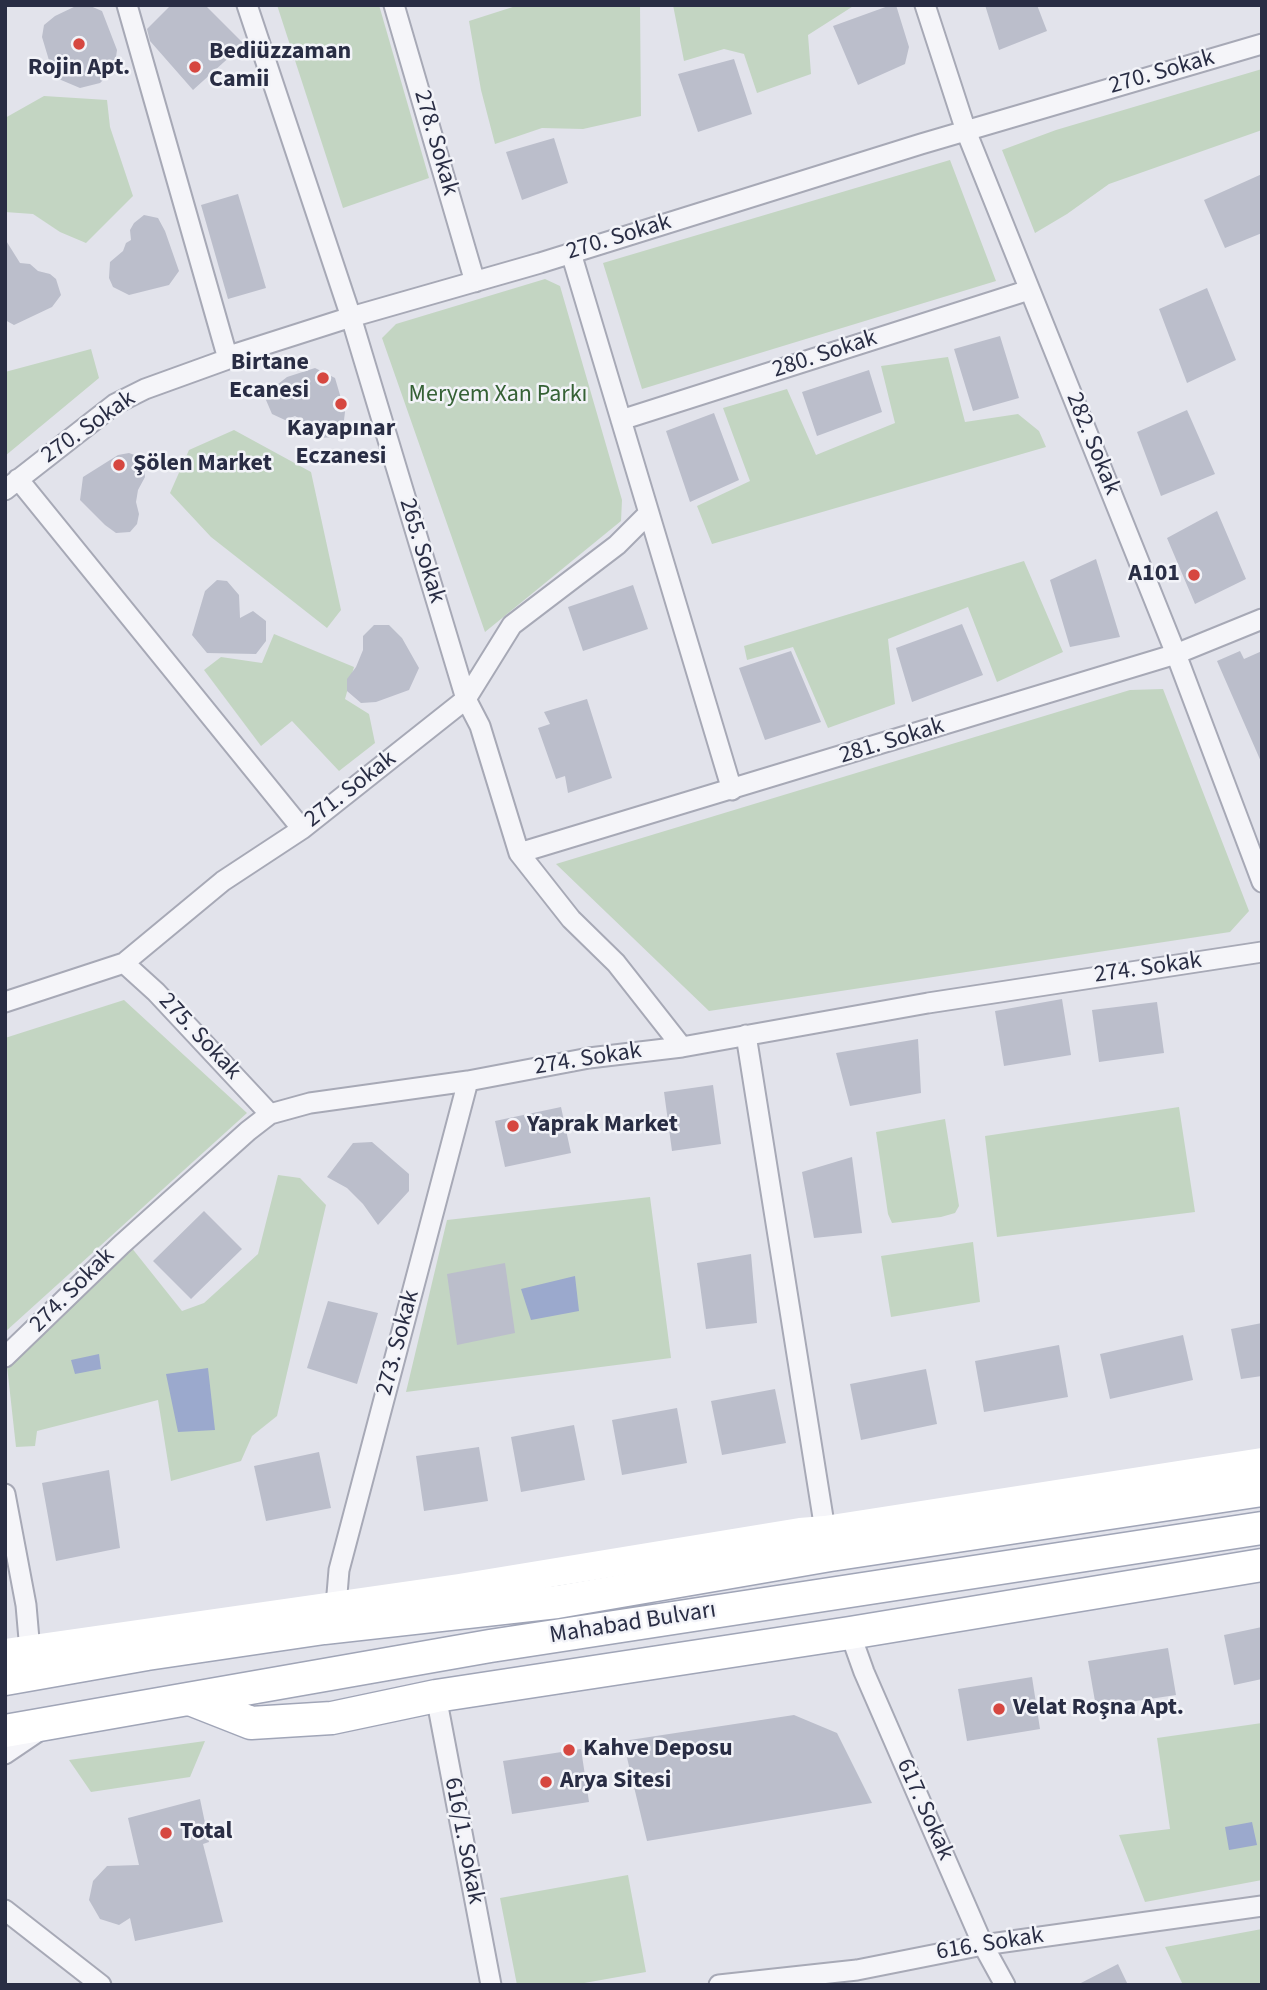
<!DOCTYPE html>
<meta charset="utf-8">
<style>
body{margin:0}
#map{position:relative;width:1267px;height:1990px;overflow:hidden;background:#e2e3eb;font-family:"Source Sans 3",sans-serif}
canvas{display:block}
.frame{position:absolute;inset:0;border:7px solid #292d44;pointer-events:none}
</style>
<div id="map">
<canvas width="1267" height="1990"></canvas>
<div class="frame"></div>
</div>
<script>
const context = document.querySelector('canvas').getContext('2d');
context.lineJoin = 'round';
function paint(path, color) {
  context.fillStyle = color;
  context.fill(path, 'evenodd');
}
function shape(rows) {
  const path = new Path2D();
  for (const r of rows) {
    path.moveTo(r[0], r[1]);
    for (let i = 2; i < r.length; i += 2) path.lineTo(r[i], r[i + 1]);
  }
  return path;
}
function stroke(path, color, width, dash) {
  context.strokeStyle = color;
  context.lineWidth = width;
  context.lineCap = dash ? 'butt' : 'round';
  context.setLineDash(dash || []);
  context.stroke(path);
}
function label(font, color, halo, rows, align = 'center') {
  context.font = font + ' "Source Sans 3",sans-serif';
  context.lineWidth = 5;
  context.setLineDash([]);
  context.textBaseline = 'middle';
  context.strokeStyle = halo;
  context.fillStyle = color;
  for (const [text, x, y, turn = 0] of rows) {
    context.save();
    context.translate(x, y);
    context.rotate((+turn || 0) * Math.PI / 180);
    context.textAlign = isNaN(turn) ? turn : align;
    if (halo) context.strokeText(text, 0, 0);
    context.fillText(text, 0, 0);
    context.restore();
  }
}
paint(shape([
 [277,5,379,5,429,178,343,208],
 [519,5,640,5,641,116,583,129,542,128,495,144,481,90,469,21],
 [673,5,855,5,808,35,811,74,757,93,744,54,724,49,684,61],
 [1262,69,1262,130,1109,184,1067,214,1035,233,1002,150,1056,130],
 [44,96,107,100,110,127,133,196,86,243,60,232,33,214,5,212,5,118],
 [950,160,996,281,642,389,603,263],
 [545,279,560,286,622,500,621,521,485,632,382,338,396,324],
 [91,349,99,378,5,456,5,372],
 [948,357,965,422,1018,414,1039,431,1046,447,712,544,697,506,750,481,723,408,787,389,816,455,895,423,881,366],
 [234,430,311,472,341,610,327,628,211,537,170,493,189,450],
 [1024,561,1063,652,997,682,968,607,888,639,895,704,828,728,793,647,747,660,744,646],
 [274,634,354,667,345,699,369,714,375,743,339,771,292,721,261,746,204,670,221,657,262,663],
 [1163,689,1249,911,1230,932,709,1011,556,864,1130,690],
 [124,1000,247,1113,5,1332,5,1038],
 [1179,1107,1195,1212,997,1237,985,1136],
 [945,1119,959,1206,955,1213,941,1217,892,1223,888,1214,876,1132],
 [278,1175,300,1178,326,1205,277,1416,252,1436,241,1461,171,1481,158,1400,37,1431,35,1446,16,1447,7,1366,131,1247,182,1311,204,1303,258,1254],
 [650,1197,671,1358,406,1392,447,1220],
 [973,1242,980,1302,891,1317,881,1256],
 [1262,1723,1262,1880,1145,1902,1119,1835,1170,1829,1157,1738],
 [205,1741,190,1777,91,1792,69,1760],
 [628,1875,646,1972,573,1985,517,1985,500,1898],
 [1262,1929,1262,1985,1183,1985,1165,1947]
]), '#c3d5c2');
paint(shape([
 [575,1276,579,1311,531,1320,521,1289],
 [99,1354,101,1369,75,1374,71,1360],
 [208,1368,215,1430,178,1432,166,1374],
 [1252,1822,1257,1845,1229,1850,1225,1827]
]), '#9ba9cd');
paint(shape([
 [78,5,88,5,102,11,117,50,115,64,106,77,100,83,80,88,54,77,42,37,44,25,55,16],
 [171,5,205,5,244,44,193,90,150,41,147,29],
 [891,5,896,5,909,47,905,64,858,85,833,26],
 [985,5,1037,5,1047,31,999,50],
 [734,59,752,114,698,132,678,74],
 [554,138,568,183,522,200,506,152],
 [1262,174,1262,233,1225,248,1204,200],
 [238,194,266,288,228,299,201,205],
 [144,215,158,218,165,231,179,271,169,285,129,295,113,287,109,278,110,262,123,251,126,243,131,240,130,230,134,223],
 [5,239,20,263,30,264,38,271,50,274,56,279,61,295,52,307,14,325,5,320],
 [1207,288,1236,360,1187,383,1159,309],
 [1000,336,1019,398,973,411,954,349],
 [315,368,335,378,345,412,343,428,334,437,321,438,312,433,303,421,295,416,285,420,272,414,266,400,273,388,287,377],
 [869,370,882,412,817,436,802,392],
 [1187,410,1215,474,1161,496,1137,432],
 [714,413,739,480,690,502,666,431],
 [129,453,140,457,144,467,145,477,138,490,136,502,139,514,137,524,130,532,116,533,105,525,80,500,83,477,118,455],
 [1217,511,1246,579,1195,604,1167,538],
 [1096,559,1120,637,1070,647,1050,580],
 [217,580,227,581,239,595,240,618,253,611,266,621,266,641,256,654,207,653,192,635,205,591],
 [633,585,648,629,583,651,568,607],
 [962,624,983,675,912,702,896,648],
 [374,625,389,625,402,638,419,668,409,690,376,702,361,703,347,691,347,679,356,667,363,650,363,636],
 [791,651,821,722,765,740,739,668],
 [1240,651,1244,659,1262,651,1262,764,1217,661],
 [587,699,612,778,568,793,565,776,556,779,538,728,550,724,544,712],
 [1062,999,1071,1055,1004,1066,995,1011],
 [1157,1002,1164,1053,1099,1062,1092,1010],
 [918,1039,921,1093,850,1106,836,1053],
 [713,1085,721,1144,672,1151,664,1092],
 [561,1107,571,1153,505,1167,495,1121],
 [372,1142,409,1174,409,1191,378,1225,363,1204,347,1188,327,1177,353,1143],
 [852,1157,862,1233,814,1238,802,1172],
 [204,1211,242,1249,191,1299,153,1261],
 [751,1254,757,1323,706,1329,697,1263],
 [505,1263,515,1333,457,1345,447,1274],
 [328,1301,378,1313,357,1384,307,1368],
 [1262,1323,1262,1376,1241,1379,1231,1329],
 [1183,1335,1193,1380,1110,1399,1100,1354],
 [1059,1345,1068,1397,984,1412,975,1361],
 [926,1369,937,1424,861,1440,850,1384],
 [775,1389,786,1443,722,1455,711,1401],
 [677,1408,687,1463,622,1475,612,1420],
 [574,1425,585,1480,521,1492,511,1437],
 [479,1447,488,1501,424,1511,416,1456],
 [319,1452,331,1508,266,1521,254,1466],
 [109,1470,120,1548,56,1561,42,1483],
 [1262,1627,1262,1679,1234,1685,1224,1635],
 [1168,1648,1176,1695,1096,1707,1088,1661],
 [1032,1677,1040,1729,967,1741,958,1689],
 [794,1715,837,1733,872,1803,647,1841,623,1741],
 [581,1749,589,1802,512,1814,503,1761],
 [200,1799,209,1842,203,1844,223,1922,135,1941,130,1918,119,1925,100,1919,89,1900,93,1881,107,1866,139,1865,128,1818],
 [1118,1964,1128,1985,1077,1985]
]), '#bbbecb');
const street = shape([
 [127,5,228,359],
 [247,5,351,317,466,699,480,726,519,853,571,919,616,963,682,1047],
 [394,5,475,282],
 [925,5,966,131,1176,654,1262,882],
 [571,253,732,790],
 [621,420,1029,290],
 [18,479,302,829],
 [5,490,115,404,145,389,228,359,229,356,351,317,540,263,921,144,1262,44],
 [519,853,1176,654,1262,619],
 [124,963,156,992,270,1114],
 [5,1002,124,963,223,881,302,829,466,699,512,625,617,545,649,513],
 [746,1035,825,1530],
 [5,1357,121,1245,248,1131,270,1114,310,1103,468,1081,589,1058,682,1047,928,1003,1262,952],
 [5,1494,26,1605,30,1651],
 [336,1606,339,1570,468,1081],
 [850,1633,864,1672,983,1945,1005,1985],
 [436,1696,491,1985],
 [5,1754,39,1731],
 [5,1910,101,1985],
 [719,1985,857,1970,983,1945,1262,1906]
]);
const primary = shape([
 [5,1679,147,1654,324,1628,557,1602,830,1555,1262,1490],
 [190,1699,251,1723,332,1718,436,1696,850,1633,1262,1565],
 [5,1731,490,1646,1262,1528]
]);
stroke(street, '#a7a9b6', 23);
stroke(primary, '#a0a5b7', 35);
stroke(street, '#f5f5f9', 19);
stroke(shape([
 [5,1653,459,1588,800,1532,825,1530,1262,1462]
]), '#fff', 28);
stroke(primary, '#fff', 32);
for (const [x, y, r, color] of [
 [79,44,7,"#d64740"],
 [195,67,7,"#d64740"],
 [323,378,7,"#d64740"],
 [341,404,7,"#d64740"],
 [119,465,7,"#d64740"],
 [1194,575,7,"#d64740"],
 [513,1126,7,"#d64740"],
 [999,1709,7,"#d64740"],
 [569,1750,7,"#d64740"],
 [546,1782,7,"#d64740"],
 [166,1833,7,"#d64740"]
]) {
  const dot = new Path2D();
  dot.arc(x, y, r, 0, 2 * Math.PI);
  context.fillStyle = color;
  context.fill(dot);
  stroke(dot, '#f2f3f8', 2.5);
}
label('bold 24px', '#292d44', '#f2f3f8', [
 ["Bediüzzaman",209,53],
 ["Camii",209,81],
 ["Rojin Apt.",79,69,"center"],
 ["Birtane",309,364,"right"],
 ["Ecanesi",309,392,"right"],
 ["Kayapınar",341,430,"center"],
 ["Eczanesi",341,458,"center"],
 ["Şölen Market",133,465],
 ["A101",1180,575,"right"],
 ["Yaprak Market",527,1126],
 ["Velat Roşna Apt.",1013,1709],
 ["Kahve Deposu",583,1750],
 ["Arya Sitesi",560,1782],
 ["Total",180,1833]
], 'left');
label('24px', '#292d44', '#f2f3f8', [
 ["270. Sokak",1162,73,-16],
 ["278. Sokak",435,143,74],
 ["270. Sokak",619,238,-17],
 ["280. Sokak",825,355,-18],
 ["270. Sokak",89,428,-35],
 ["282. Sokak",1092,444,68],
 ["265. Sokak",421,551,73],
 ["281. Sokak",892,742,-17],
 ["271. Sokak",351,790,-38],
 ["274. Sokak",1148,969,-8],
 ["275. Sokak",199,1037,47],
 ["274. Sokak",588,1060,-9],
 ["274. Sokak",73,1291,-45],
 ["273. Sokak",399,1343,-75],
 ["Mahabad Bulvarı",633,1624,-9],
 ["617. Sokak",924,1810,66],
 ["616/1. Sokak",463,1841,79],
 ["616. Sokak",990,1945,-9]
]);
label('24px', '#356135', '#f2f3f8', [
 ["Meryem Xan Parkı",498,396]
]);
</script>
